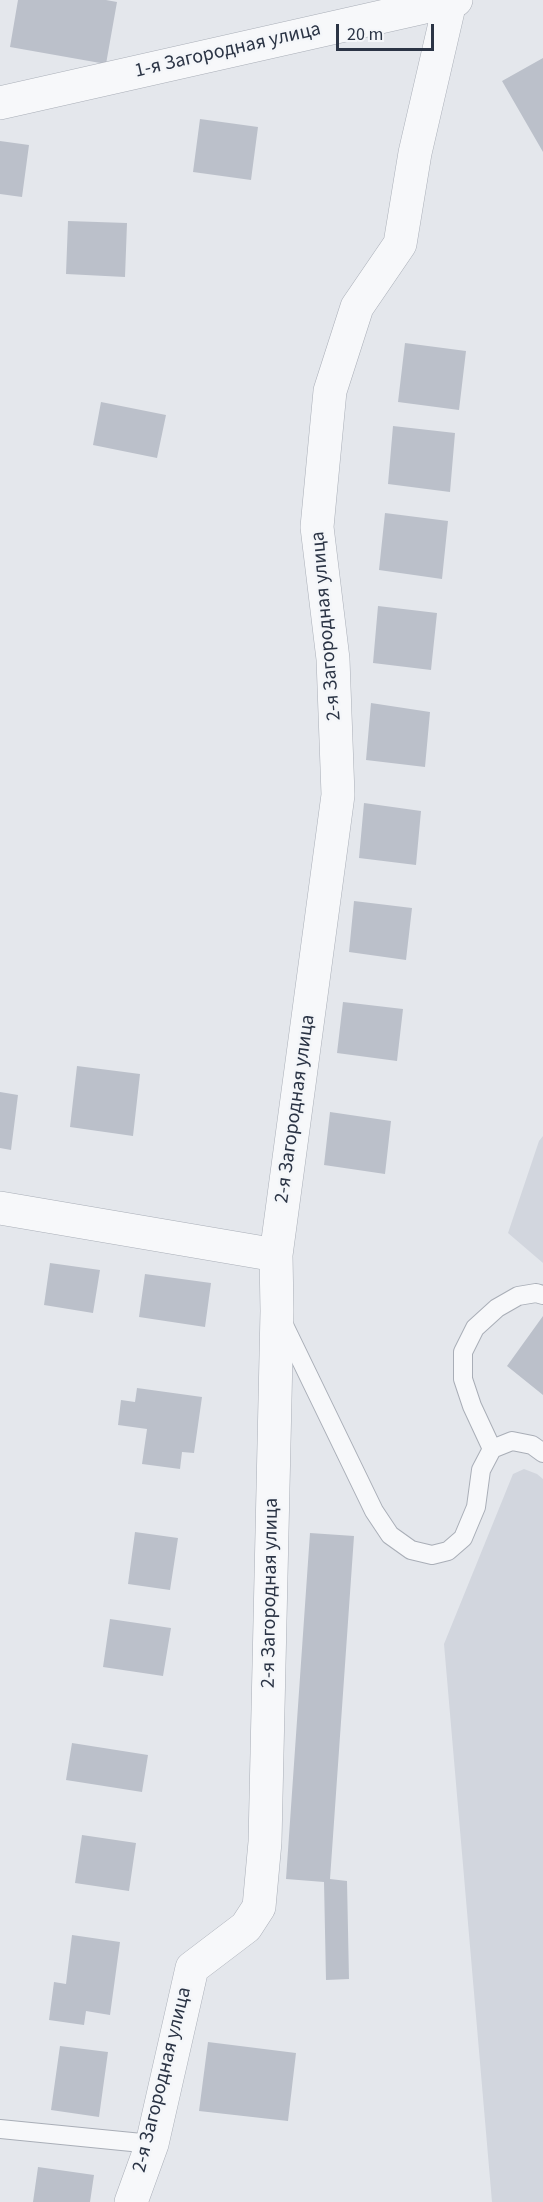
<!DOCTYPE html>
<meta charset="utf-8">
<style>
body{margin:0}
#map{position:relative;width:543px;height:2202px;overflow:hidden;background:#e4e7ec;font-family:"Source Sans 3",sans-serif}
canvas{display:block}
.scale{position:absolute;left:336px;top:24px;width:98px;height:27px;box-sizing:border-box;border:3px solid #2b3445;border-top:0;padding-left:8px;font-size:18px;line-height:21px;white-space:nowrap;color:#2b3445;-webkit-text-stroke:4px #f4f6f9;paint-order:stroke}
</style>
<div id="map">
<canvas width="543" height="2202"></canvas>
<div class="scale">20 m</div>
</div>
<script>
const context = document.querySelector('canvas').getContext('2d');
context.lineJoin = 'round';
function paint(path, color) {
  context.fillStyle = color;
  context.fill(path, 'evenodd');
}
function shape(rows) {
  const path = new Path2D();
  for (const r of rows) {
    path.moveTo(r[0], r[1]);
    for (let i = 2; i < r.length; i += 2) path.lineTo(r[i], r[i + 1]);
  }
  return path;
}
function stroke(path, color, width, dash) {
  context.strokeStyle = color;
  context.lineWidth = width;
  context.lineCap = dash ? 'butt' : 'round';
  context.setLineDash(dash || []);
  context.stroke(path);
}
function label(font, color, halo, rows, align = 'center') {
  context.font = font + ' "Source Sans 3",sans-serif';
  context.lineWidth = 5;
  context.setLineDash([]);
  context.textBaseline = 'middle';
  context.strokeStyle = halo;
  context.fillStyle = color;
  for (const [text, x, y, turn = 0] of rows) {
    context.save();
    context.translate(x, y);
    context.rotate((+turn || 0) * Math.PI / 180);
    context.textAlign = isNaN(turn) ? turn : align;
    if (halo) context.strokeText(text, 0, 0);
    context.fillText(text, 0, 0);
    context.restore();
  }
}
paint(shape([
 [543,1136,543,1263,508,1233,539,1141],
 [524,1469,537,1474,543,1479,543,2202,492,2202,444,1644,513,1474]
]), '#d2d6de');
paint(shape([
 [18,0,106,0,117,2,106,64,10,47],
 [543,58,543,152,502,81],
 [200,119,258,127,251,180,193,172],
 [0,141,29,145,22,197,0,194],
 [68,221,127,223,125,277,66,274],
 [405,343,466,351,459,410,398,402],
 [101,402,166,415,157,458,93,445],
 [393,426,455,433,450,492,388,484],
 [385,513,448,521,442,579,379,570],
 [378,606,437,613,431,670,373,663],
 [371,703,430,712,425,767,366,760],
 [364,803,421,811,416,865,359,858],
 [354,901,412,908,406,960,349,952],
 [343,1002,403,1009,397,1061,337,1053],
 [77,1066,140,1074,133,1136,70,1127],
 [0,1092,18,1095,11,1150,0,1148],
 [330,1112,391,1121,385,1174,324,1165],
 [50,1263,100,1270,93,1313,44,1305],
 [145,1274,211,1283,205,1327,139,1317],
 [543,1316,543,1395,507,1366],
 [137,1388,202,1397,194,1453,182,1452,180,1469,142,1464,147,1429,118,1425,121,1400,135,1402],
 [135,1532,178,1538,170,1590,128,1584],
 [310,1533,354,1536,330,1879,347,1881,349,1979,326,1980,324,1882,286,1879],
 [110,1619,171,1628,163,1676,103,1667],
 [72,1743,148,1755,142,1792,66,1780],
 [82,1835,136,1843,129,1891,75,1883],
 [72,1935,120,1942,110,2015,86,2011,84,2025,49,2020,54,1982,66,1984],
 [208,2042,296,2053,288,2121,199,2111],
 [60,2046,108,2052,99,2117,51,2110],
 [38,2167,94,2175,90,2202,33,2202]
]), '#bbc0ca');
const lane = shape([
 [282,1321,374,1511,390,1535,411,1550,432,1555,448,1551,463,1538,476,1507,481,1470,492,1449,512,1441,532,1445,543,1453],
 [492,1449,472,1406,463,1379,463,1352,475,1328,497,1308,518,1296,536,1293,543,1295],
 [0,2129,152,2144]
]);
const street = shape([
 [0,103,456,0],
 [0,1208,276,1255],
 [131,2202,152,2144,192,1968,246,1927,259,1907,265,1842,277,1311,276,1255,338,795,333,659,317,527,330,391,357,307,400,244,415,153,450,2]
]);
stroke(lane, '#a9aeb7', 20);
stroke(street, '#a9aeb7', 34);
stroke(lane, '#f7f8fa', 18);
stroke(street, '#f7f8fa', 33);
label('20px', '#2b3445', '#f4f6f9', [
 ["1-я Загородная улица",228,51,-13],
 ["2-я Загородная улица",327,626,-95],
 ["2-я Загородная улица",296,1109,-82],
 ["2-я Загородная улица",271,1593,-89],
 ["2-я Загородная улица",163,2080,-76]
]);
</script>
